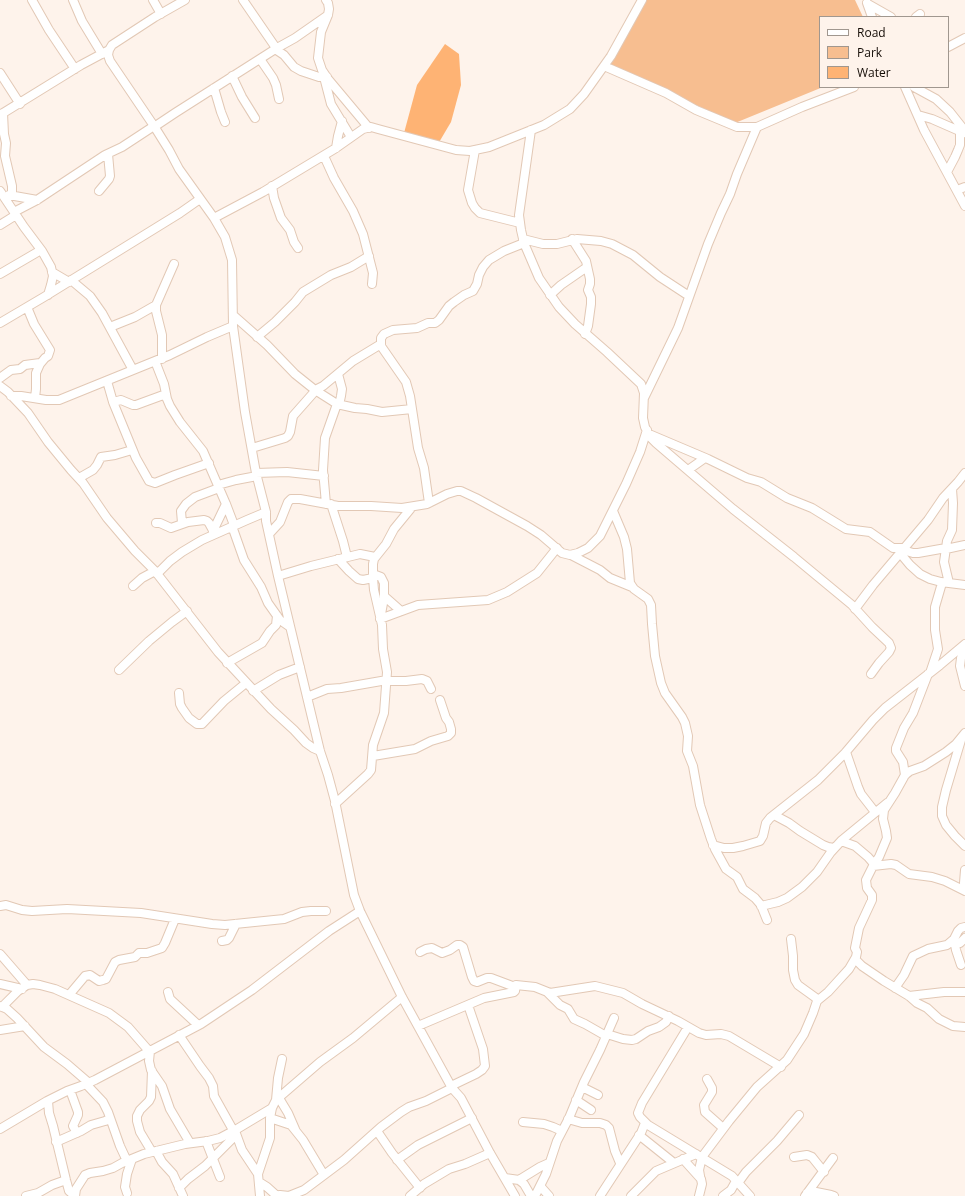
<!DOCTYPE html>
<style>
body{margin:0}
#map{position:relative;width:965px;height:1196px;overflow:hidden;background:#fef3eb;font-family:"Open Sans",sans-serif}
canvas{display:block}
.legend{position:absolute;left:819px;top:16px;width:130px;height:72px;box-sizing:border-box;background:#fef3eb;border:1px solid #a0978f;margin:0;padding:5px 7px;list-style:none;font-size:12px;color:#140c06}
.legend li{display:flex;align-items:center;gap:8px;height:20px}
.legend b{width:20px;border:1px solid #a0978f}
</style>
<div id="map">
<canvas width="965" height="1196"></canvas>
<ul class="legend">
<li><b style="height:5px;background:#fff"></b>Road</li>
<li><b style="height:11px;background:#f7be90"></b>Park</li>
<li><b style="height:11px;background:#feb374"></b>Water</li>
</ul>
</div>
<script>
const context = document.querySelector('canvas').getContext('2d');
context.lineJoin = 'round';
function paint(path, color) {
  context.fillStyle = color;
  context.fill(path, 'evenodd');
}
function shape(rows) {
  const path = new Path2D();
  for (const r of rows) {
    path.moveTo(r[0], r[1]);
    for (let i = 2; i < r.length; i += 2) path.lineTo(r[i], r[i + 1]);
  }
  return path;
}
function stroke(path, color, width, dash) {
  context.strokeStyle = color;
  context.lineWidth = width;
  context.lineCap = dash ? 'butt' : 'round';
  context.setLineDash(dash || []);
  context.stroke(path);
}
paint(shape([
 [639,0,855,0,863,17,820,17,820,87,823,87,735,123,605,63]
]), '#f7be90');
paint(shape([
 [445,44,459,54,461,85,451,122,438,144,404,133,417,85]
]), '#feb374');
const minor = shape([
 [32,0,49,30,75,69],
 [73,0,82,21,102,54],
 [153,0,161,14],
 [185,0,155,17,112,45,109,50,108,55,110,61,154,126,169,150,179,169,214,218,225,237,232,260,233,326,245,412,256,473,266,512,266,521,278,576,320,751,328,775,335,801,354,895,360,911,402,997,452,1088,461,1098,490,1153,515,1196],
 [243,0,276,48],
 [326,0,328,3,329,9,328,15,321,32,318,58,322,70,328,79,369,128],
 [867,3,872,17],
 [868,4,891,17],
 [916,17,920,14],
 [948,47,965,38],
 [275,49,284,55,294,67,301,71,319,77,327,77],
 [260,59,273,78,276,85,279,99],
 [604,66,666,93,696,110,737,127,757,127,802,107,854,87],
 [0,73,20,104],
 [232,76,242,97,255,118],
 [324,77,331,104,351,137],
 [905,87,924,130,965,206],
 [914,87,936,99,950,112,965,131],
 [214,88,221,112,225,122],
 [3,113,4,134,6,143,5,156,12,186,12,196],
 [0,115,81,65,109,50],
 [918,115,932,119,964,133],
 [154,127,175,113,277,48,295,38,328,15],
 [531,130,519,215,521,230,524,243,539,278,559,307,575,324,607,352,641,384,644,393,643,418,645,427,650,437,656,443,733,509,794,557,852,605,872,627,889,643,891,648,889,652,879,663,871,674],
 [336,148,338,136,342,121],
 [475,150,468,190,472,203,475,208,480,213,520,223],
 [324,156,334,178,353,211,363,234,373,273,372,284],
 [947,172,955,157,958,150,960,145,960,130],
 [272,186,274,198,281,218,290,230,294,242,298,248],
 [957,190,965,187],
 [0,191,24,227,42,251,51,267,53,276,51,285,48,295],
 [99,191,109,179,110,176,108,154],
 [9,195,37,200],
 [14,212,37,200,105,155,122,147,154,126],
 [214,218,263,192,336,148,363,129,371,127,378,129,456,150,470,151,489,147,544,125,570,109,584,94,611,56,642,0],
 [0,225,16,215],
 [523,239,543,244,557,244,577,239,601,241,612,244,633,255,660,277,689,296],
 [572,239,586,261,590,279,590,284,588,290,591,297,591,304,588,326,585,334],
 [52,272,69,282],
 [0,274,41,250],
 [71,280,90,296,102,313,133,370],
 [550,295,561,285,587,267],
 [27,307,34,324,50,350,48,356,45,358,40,364,36,373,36,389,35,398],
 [233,315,267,345,295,374,315,390,337,404,355,408,367,409,382,412,412,409],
 [0,323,44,297,180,213,200,199],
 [110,327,135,317,156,305],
 [257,337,275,322,295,302,303,292,331,275,351,267,369,256],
 [162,359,162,335,156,311,156,305,174,264],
 [155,361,164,384,167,399,170,406,180,422,203,451,226,504,234,525],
 [338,374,342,389,341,396,339,405],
 [0,378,11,370,20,369,25,365,40,363],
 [107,381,113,402,136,458,149,481,155,483,175,475,209,463],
 [0,386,8,392,28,413,48,442,71,470,83,483,107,518,135,551,155,571,218,652,271,709,294,730,306,743,313,748,320,751],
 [315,390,323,386,353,361,381,344],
 [11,396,21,396,46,400,59,400,170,355,207,337,233,326],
 [644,398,678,328,708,244,721,213,730,194,737,174,757,127],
 [113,402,121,400,133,405,136,405,166,394],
 [649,434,708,459,747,478,761,482,787,498,812,508,846,529,870,532,893,548,904,548],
 [252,448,285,438,288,436,290,432,293,416,316,390],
 [688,470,705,458],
 [256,473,287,472,324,476],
 [79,478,93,470,97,465,101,457,115,455,132,450],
 [218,485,236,480,257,476],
 [429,503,424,468,418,448,410,396,406,382,381,346,381,338,384,334,393,330,417,328,428,323,435,323,439,320,449,306,454,302,464,295,473,291,477,284,479,275,483,267,489,260,504,251,524,243],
 [326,504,323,470,325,438,337,404],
 [331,504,343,541,347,557],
 [613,511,624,537,627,549,630,583,634,589,648,599,651,605,652,624,655,656,661,683,665,693,682,717,685,723,688,736,687,751,693,766,700,805,711,839,715,849,726,869,737,877,743,889,755,898,761,905,767,920],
 [156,523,160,523,171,528,188,522,204,520,207,521,209,523,215,534],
 [182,523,181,511,186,504,195,497,219,488],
 [232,526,244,560,261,587,268,603,280,620,290,627],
 [213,531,226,504],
 [269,534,280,522,288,502,291,499,300,499,338,506,371,506,402,508,427,504,447,494,457,491,461,491,476,498,527,526,541,535,562,553,570,555,578,553,588,548,600,536,626,484,640,452,647,430],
 [946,549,965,545],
 [903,550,913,553,918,553,946,548],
 [900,553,910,565,920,574,930,579,941,582,965,585],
 [571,555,600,570,610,578,632,587],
 [338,559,349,571,358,579,363,580,373,578],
 [157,574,170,561,182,552,202,540,247,520,266,512],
 [373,574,381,577,384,583,384,598,381,614],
 [278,576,311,566,360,554,375,557],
 [949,583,944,562,947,541,952,530,953,503,952,489],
 [133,586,142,578,155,571],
 [384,596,401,611],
 [855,609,873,585,928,520,943,498,958,482,965,473],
 [380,619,418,605,488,600,507,592,537,573,557,548],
 [965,650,961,658,960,666,965,686],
 [227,663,262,643,270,631,276,625,277,616],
 [119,670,149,641,172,622,187,611],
 [930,673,938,649,935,630,935,607,942,583],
 [386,681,406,681,422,679,427,681,431,689],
 [253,691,279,675,300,667],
 [179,693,180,704,182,708,189,718,197,724,202,724,224,701,246,683],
 [307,697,327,689,341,688,387,680],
 [961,740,946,790,942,807,942,816,946,825,955,836,965,846],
 [846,752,858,787,861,794,875,812],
 [373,756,415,749,431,741,448,736,451,733,451,729,449,722,446,718,440,700],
 [905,775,903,762,896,751,896,748,904,728,913,713,928,674],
 [335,804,368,774,371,770,373,745,384,713,387,672,383,649,382,625,374,590,373,578,373,564,374,559,386,544,394,529,412,507],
 [774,815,789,823,800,831,823,845,828,847,834,848],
 [841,841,855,846,868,857,874,864],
 [713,845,724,848,733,848,743,846,760,841,763,836,766,823,770,818,818,780,845,753,873,720,885,708,940,665,965,644],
 [873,866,891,864,896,865,909,874,932,877,945,881,965,891],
 [965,870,964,883,965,890],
 [0,906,6,905,22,910,32,911,67,909,141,913,212,924,225,925,284,919,302,912,311,911,326,911],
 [761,906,778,902,787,898,802,887,817,872,831,852,842,840,887,803],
 [222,941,227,940,229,938,236,924],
 [954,944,960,943,965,938],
 [420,952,426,949,432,948,442,953,450,950,457,945,460,945,463,947,472,977,474,981,477,982,487,978,491,978,515,987],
 [0,954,27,985],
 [855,959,862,966,884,981,909,996,917,1003,927,1008,939,1019,953,1026,965,1027],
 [961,965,956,950,954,939,958,931,961,928,965,927],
 [0,984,22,989],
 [895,988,904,975,913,956,928,949,947,945,954,939],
 [168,992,170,999,198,1025],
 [548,993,560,1005,568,1009,574,1019,585,1024,606,1036],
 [69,995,85,976,90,975,99,981,103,980,106,979,115,962,119,960,135,957,139,953,147,953,162,948,165,943,175,919],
 [909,996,944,992,965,992],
 [817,1001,828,992,838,981,849,969,856,957,857,952,855,948,859,928,872,900,872,895,867,888,866,880,873,866,879,857,887,838,886,831,883,819,884,810,895,793,905,775,910,771,924,766,946,752,956,744,965,733],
 [0,1006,7,1009,17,1018,44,1047,67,1064,89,1083],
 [2,1007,18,991,27,985,33,984,40,985,55,989,109,1013,128,1027,149,1051],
 [418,1026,484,998,514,992,515,991,516,985,535,987,550,993,595,986,623,993,642,1004,678,1021,699,1033,706,1035,721,1034,729,1036,781,1067],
 [688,1027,642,1103,638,1113,640,1117,648,1125,732,1176,750,1196],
 [0,1030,25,1026],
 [607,1034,623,1039,632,1040,636,1039,648,1031,659,1027,666,1022,669,1016],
 [179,1035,200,1066,209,1078,213,1086,214,1096,233,1130],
 [150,1051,149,1061,151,1070,162,1086,170,1109,190,1143],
 [707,1079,712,1088,712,1092,704,1105,705,1112,723,1128],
 [86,1084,103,1102,108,1112,120,1146,127,1161],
 [451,1086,476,1074,482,1070,485,1066,483,1049,468,1005],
 [582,1087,598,1095],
 [70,1090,78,1112,78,1115,73,1126,77,1133],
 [279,1098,288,1113,295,1129],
 [276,1100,278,1078,282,1059],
 [576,1100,591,1110],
 [48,1101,49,1113,53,1126,66,1180,69,1191,75,1196],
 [270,1118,291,1125,303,1140,324,1175],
 [568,1119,582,1123,600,1123,606,1125,609,1128,615,1151,620,1163],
 [523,1122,544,1124,553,1127,562,1131],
 [0,1129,47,1101,67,1091,81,1086,95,1080,201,1024,252,990,329,931,360,911],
 [235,1131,242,1150,258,1174],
 [377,1131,392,1153,420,1188],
 [639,1135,674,1163],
 [206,1141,220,1177],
 [56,1142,81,1131,91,1125,105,1121,110,1119],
 [156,1151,162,1162,173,1174,183,1196],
 [152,1152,140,1132,137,1121,137,1116,140,1110,149,1101,151,1097,152,1071],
 [794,1157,807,1155,812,1157,824,1172],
 [683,1159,701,1179,702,1184,699,1196],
 [397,1160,418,1145,472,1118],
 [700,1176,699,1170,702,1157,729,1121,757,1087,787,1060,804,1034,813,1013,817,1001,816,998,798,985,795,980,793,970,793,956,791,939],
 [505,1178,519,1180,524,1184,531,1196],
 [519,1180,540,1167,549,1163],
 [259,1182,267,1187,277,1196],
 [738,1183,746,1172,777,1141,799,1115],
 [541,1187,549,1196],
 [179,1188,188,1179,205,1166,236,1135],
 [127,1193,125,1187,127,1174,132,1159],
 [807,1193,816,1192,831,1195,834,1196],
 [26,1196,38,1193,52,1185,66,1180],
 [75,1196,76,1189,85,1175,90,1173,103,1171,113,1168,122,1163,144,1154,185,1144,208,1141,220,1138,237,1129,272,1108],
 [260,1196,258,1174,270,1138,270,1118,272,1108,276,1100,320,1062,353,1038,402,997],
 [275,1196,280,1195,289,1196,304,1190,344,1160,381,1127,401,1112,409,1107,426,1101,452,1088],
 [410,1196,424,1184,449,1169,465,1164,490,1153],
 [535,1196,546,1174,557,1141,569,1118,584,1082,600,1050,614,1018],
 [600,1196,641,1133,645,1123],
 [631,1196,656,1171,696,1154],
 [723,1196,731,1190,736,1181],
 [805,1196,833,1158]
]);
stroke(minor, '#e2c8b5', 10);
stroke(minor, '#fff', 8);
</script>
